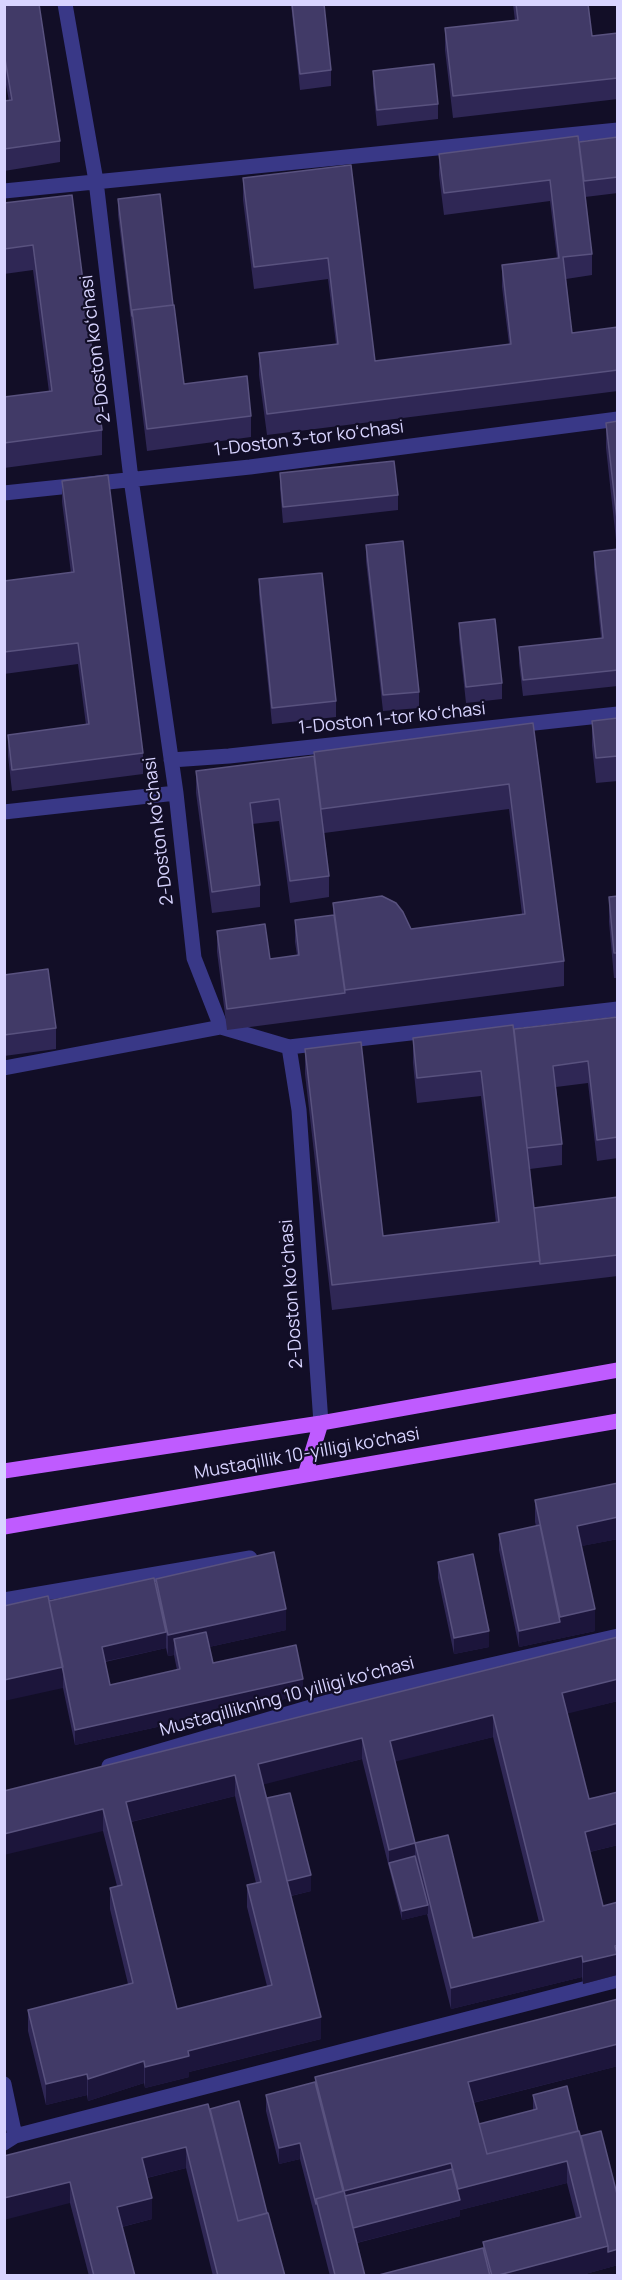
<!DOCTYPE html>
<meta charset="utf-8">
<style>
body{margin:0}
#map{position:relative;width:622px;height:2280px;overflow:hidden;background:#120e27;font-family:Manrope,sans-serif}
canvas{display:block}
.frame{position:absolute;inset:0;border:6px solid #d8d4ff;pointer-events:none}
</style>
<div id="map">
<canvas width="622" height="2280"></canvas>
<div class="frame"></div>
</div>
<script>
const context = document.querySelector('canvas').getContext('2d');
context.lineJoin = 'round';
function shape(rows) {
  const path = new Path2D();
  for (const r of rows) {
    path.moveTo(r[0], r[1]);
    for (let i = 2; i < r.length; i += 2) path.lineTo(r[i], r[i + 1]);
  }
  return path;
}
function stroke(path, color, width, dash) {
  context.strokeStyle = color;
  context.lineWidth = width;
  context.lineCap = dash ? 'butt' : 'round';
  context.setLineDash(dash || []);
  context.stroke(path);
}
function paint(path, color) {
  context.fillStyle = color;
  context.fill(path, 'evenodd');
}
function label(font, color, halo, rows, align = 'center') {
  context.font = font + ' Manrope,sans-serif';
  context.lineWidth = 4.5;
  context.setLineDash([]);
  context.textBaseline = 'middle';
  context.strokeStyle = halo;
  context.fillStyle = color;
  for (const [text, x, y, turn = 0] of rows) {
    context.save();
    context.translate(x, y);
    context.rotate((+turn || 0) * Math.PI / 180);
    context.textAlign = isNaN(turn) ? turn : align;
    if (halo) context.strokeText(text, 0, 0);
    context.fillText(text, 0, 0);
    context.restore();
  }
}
stroke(shape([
 [65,4,96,181,131,479,176,793,194,958,221,1027,289,1047,299,1110,321,1423],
 [4,191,618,130],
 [4,493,250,467,618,419],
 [171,760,229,756,618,714],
 [4,812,176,793],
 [289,1047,618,1009],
 [4,1068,221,1027],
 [4,1600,250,1558],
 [109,1766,328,1702,618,1636],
 [4,2084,15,2136,4,2143],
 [15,2136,618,1980]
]), '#393887', 15);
stroke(shape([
 [4,1471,321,1423,618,1370],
 [305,1475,321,1423],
 [4,1527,618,1421]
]), '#bf5bff', 15);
paint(shape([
 [4,4,60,141,60,162,4,171,4,101,9,101,4,74],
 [291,4,324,4,331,70,331,86,300,90],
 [513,4,588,4,592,36,618,33,618,99,453,118,445,50,445,28,515,21],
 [373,71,438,104,438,119,377,126,373,87],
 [618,137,618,193,585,197,592,254,592,275,566,279,572,333,618,327,618,391,267,435,259,375,259,353,336,344,328,279,254,289,243,200,243,178,351,165,375,361,509,344,502,287,502,265,557,258,550,201,444,215,439,175,439,154,579,142],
 [72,195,102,430,102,455,4,468,4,397,49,392,33,270,4,274,4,203],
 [118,199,173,305,184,384,251,416,251,437,147,451,118,215],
 [618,421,618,686,523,696,519,663,519,647,601,638,594,568,594,552,617,549,606,448,606,423],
 [280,473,398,495,398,510,283,523,280,489],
 [62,481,143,753,143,774,12,791,8,756,8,735,86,725,78,664,4,674,4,581,71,573,62,502],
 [366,545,419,692,419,708,383,711,366,561],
 [259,579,336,701,336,717,272,724,259,595],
 [459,623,502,683,502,699,466,703,459,639],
 [618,718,618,781,596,783,592,746,592,721],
 [533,723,564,961,564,986,227,1030,217,952,217,931,270,959,297,955,295,942,295,920,333,915,333,903,411,929,522,914,509,809,324,833,329,876,329,897,290,903,279,821,252,824,260,885,260,907,212,913,196,793,196,771,314,756],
 [618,896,618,978,614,978,609,922,609,897],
 [4,975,56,1028,56,1049,4,1056],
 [618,1017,618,1158,597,1161,588,1083,556,1087,562,1144,562,1165,530,1169,534,1208,618,1197,618,1276,332,1310,305,1074,305,1049,383,1236,496,1223,481,1096,417,1103,413,1063,413,1038,514,1029],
 [618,1483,618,1539,581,1546,595,1631,519,1647,499,1550,499,1534,536,1526,535,1522,535,1500],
 [438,1562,489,1647,454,1654,438,1578],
 [156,1579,286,1630,209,1647,213,1663,303,1695,75,1745,63,1688,49,1601,156,1587],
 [166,1648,168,1656,174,1655,177,1670,110,1685,105,1662],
 [618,1637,618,1701,567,1713,589,1799,618,1792,618,1845,590,1852,603,1906,618,1902,617,1975,583,1984,582,1977,451,2009,427,1914,402,1920,362,1759,263,1784,267,1798,311,1891,291,1896,321,2039,189,2072,189,2077,145,2088,144,2083,88,2101,87,2095,46,2105,28,2031,28,2010,128,1984,110,1909,110,1888,117,1886,103,1831,4,1791],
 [493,1737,539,1922,473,1938,415,1843,395,1761],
 [235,1796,256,1883,247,1885,247,1907,267,1986,177,2009,131,1822],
 [618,2066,473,2103,479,2124,533,2110,533,2095,578,2131,618,2198,618,2265,578,2276,375,2276,483,2248,483,2242,576,2218,567,2183,460,2210,460,2216,357,2243,365,2276,330,2276,300,2159,279,2164,266,2111,266,2095,315,2082,315,2077],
 [210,2109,267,2213,285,2276,213,2276,186,2168,147,2178,152,2219,122,2227,135,2276,89,2276,70,2203,4,2156]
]), '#2f2755');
paint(shape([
 [618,1517,618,1539,577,1547,577,1526],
 [286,1609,286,1630,177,1654,174,1639,174,1655,168,1656,168,1635],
 [595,1609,595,1631,519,1647,519,1631,560,1622,560,1617],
 [489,1631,489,1647,454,1654,454,1638],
 [166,1632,166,1648,102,1662,102,1647],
 [63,1667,63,1688,4,1701,4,1680],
 [303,1679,303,1695,75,1745,75,1730],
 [618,1679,618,1701,562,1715,562,1693],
 [493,1715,493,1737,390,1763,390,1741],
 [362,1738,362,1759,258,1786,258,1764],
 [235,1775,235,1796,126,1823,126,1802],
 [103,1809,103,1831,4,1855,4,1834],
 [618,1823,618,1845,585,1853,585,1832],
 [415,1843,415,1865,389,1863,389,1871,389,1850],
 [311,1875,311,1891,286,1897,286,1881],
 [428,1905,428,1914,402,1920,402,1911],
 [618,1945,617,1975,583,1984,583,1962],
 [582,1956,582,1977,451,2009,451,1988],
 [321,2017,321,2039,189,2072,189,2077,145,2088,145,2067,188,2051],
 [618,2044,618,2066,468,2104,468,2082],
 [144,2061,144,2083,88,2101,88,2079],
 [87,2074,87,2095,46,2105,46,2084],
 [300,2143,300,2159,279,2164,279,2148],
 [186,2147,186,2168,142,2179,142,2158],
 [567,2161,567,2183,460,2210,460,2216,352,2244,352,2228,458,2201,458,2189],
 [451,2163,451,2185,321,2219,344,2191],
 [70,2182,70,2203,4,2220,4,2198],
 [152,2198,152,2219,117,2228,117,2207],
 [608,2246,618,2249,618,2265,578,2276,495,2276]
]), '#1c153b');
const building = shape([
 [4,4,39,4,60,141,4,149,4,101,12,100,4,53,4,4],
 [292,4,324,4,331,70,300,74,292,4],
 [516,4,588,4,592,36,618,33,618,78,453,96,445,28,518,20,516,4],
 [434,64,438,104,377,110,373,71,434,64],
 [578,136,592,254,563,257,572,333,618,327,618,370,267,414,259,353,338,344,328,258,254,267,243,178,351,165,375,361,511,344,502,265,559,258,550,180,444,193,439,154,578,136],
 [618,137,618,177,584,181,579,142,618,137],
 [160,194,173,305,132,310,132,316,118,199,160,194],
 [72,195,102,430,4,443,4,397,52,391,33,245,4,249,4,203,72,195],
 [174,305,184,384,247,376,251,416,147,429,132,310,174,305],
 [618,421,618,528,606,423,618,421],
 [394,461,398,495,283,507,280,473,394,461],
 [108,475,143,753,12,770,8,735,89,724,78,643,4,652,4,581,74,572,62,481,108,475],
 [403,541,419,692,383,695,366,545,403,541],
 [618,549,618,670,523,680,519,647,603,638,594,552,618,549],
 [322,573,336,701,272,708,259,579,322,573],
 [495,619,502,683,466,687,459,623,495,619],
 [618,718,618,756,596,758,592,721,618,718],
 [533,723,564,961,345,990,333,903,382,896,396,903,403,912,411,929,525,914,509,784,321,809,314,752,533,723],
 [314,756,329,876,290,881,279,799,250,803,260,885,212,892,196,771,314,756],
 [618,896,618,953,614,953,609,897,618,896],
 [334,915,345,993,227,1009,217,931,265,924,270,959,299,955,295,920,334,915],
 [48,969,56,1028,4,1035,4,975,48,969],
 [618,1017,618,1137,597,1140,588,1061,553,1066,562,1144,527,1148,514,1029,618,1017],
 [513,1025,540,1261,332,1285,305,1049,361,1042,383,1236,499,1222,481,1071,417,1078,413,1038,513,1025],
 [618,1197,618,1255,540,1264,534,1208,618,1197],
 [618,1483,618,1517,577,1526,595,1609,560,1617,535,1500,618,1483],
 [540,1525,560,1622,519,1631,499,1534,540,1525],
 [274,1552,286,1609,168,1635,156,1579,274,1552],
 [473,1554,489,1631,454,1638,438,1562,473,1554],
 [154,1578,166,1632,102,1647,110,1685,180,1669,174,1639,206,1632,213,1663,296,1645,303,1679,75,1730,49,1601,154,1578],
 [48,1596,63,1667,4,1680,4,1606,48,1596],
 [618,1637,618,1679,562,1693,589,1799,618,1792,618,1823,585,1832,603,1906,618,1902,618,1945,615,1946,617,1954,583,1962,582,1956,451,1988,415,1843,389,1850,362,1738,258,1764,321,2017,188,2051,189,2056,145,2067,144,2061,88,2079,87,2074,46,2084,28,2010,133,1983,110,1888,122,1885,103,1809,4,1834,4,1791,618,1637],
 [493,1715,544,1921,473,1938,448,1835,415,1843,390,1741,493,1715],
 [235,1775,261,1882,247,1885,272,1985,177,2009,126,1802,235,1775],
 [290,1793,311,1875,287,1881,267,1798,290,1793],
 [415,1856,428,1905,402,1911,389,1863,415,1856],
 [618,1999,618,2044,468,2082,487,2154,579,2131,608,2246,495,2276,492,2276,483,2242,581,2217,567,2161,458,2189,451,2163,344,2191,315,2077,618,1999],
 [315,2082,343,2191,316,2199,316,2204,300,2143,279,2148,266,2095,315,2082],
 [567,2086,578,2131,487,2154,479,2124,537,2109,533,2095,567,2086],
 [239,2101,267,2213,238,2221,210,2109,239,2101],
 [208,2104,238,2221,268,2213,285,2276,218,2276,186,2147,142,2158,152,2198,117,2207,135,2276,94,2276,70,2182,4,2198,4,2156,208,2104],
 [601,2131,618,2198,618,2249,608,2252,608,2246,581,2136,601,2131],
 [452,2169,460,2200,353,2228,345,2196,452,2169],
 [344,2191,365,2276,331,2276,335,2275,316,2199,344,2191],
 [483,2248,490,2276,375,2276,483,2248]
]);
paint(building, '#413a67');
stroke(building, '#59527f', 1.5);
label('18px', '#d8d4ff', '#120e27', [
 ["2-Doston koʻchasi",96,349,-97],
 ["1-Doston 3-tor koʻchasi",309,439,-7],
 ["1-Doston 1-tor koʻchasi",392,719,-6],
 ["2-Doston koʻchasi",159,831,-97],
 ["2-Doston koʻchasi",292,1294,-94],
 ["Mustaqillik 10-yilligi ko'chasi",307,1454,-10],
 ["Mustaqillikning 10 yilligi koʻchasi",287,1697,-15]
]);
</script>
